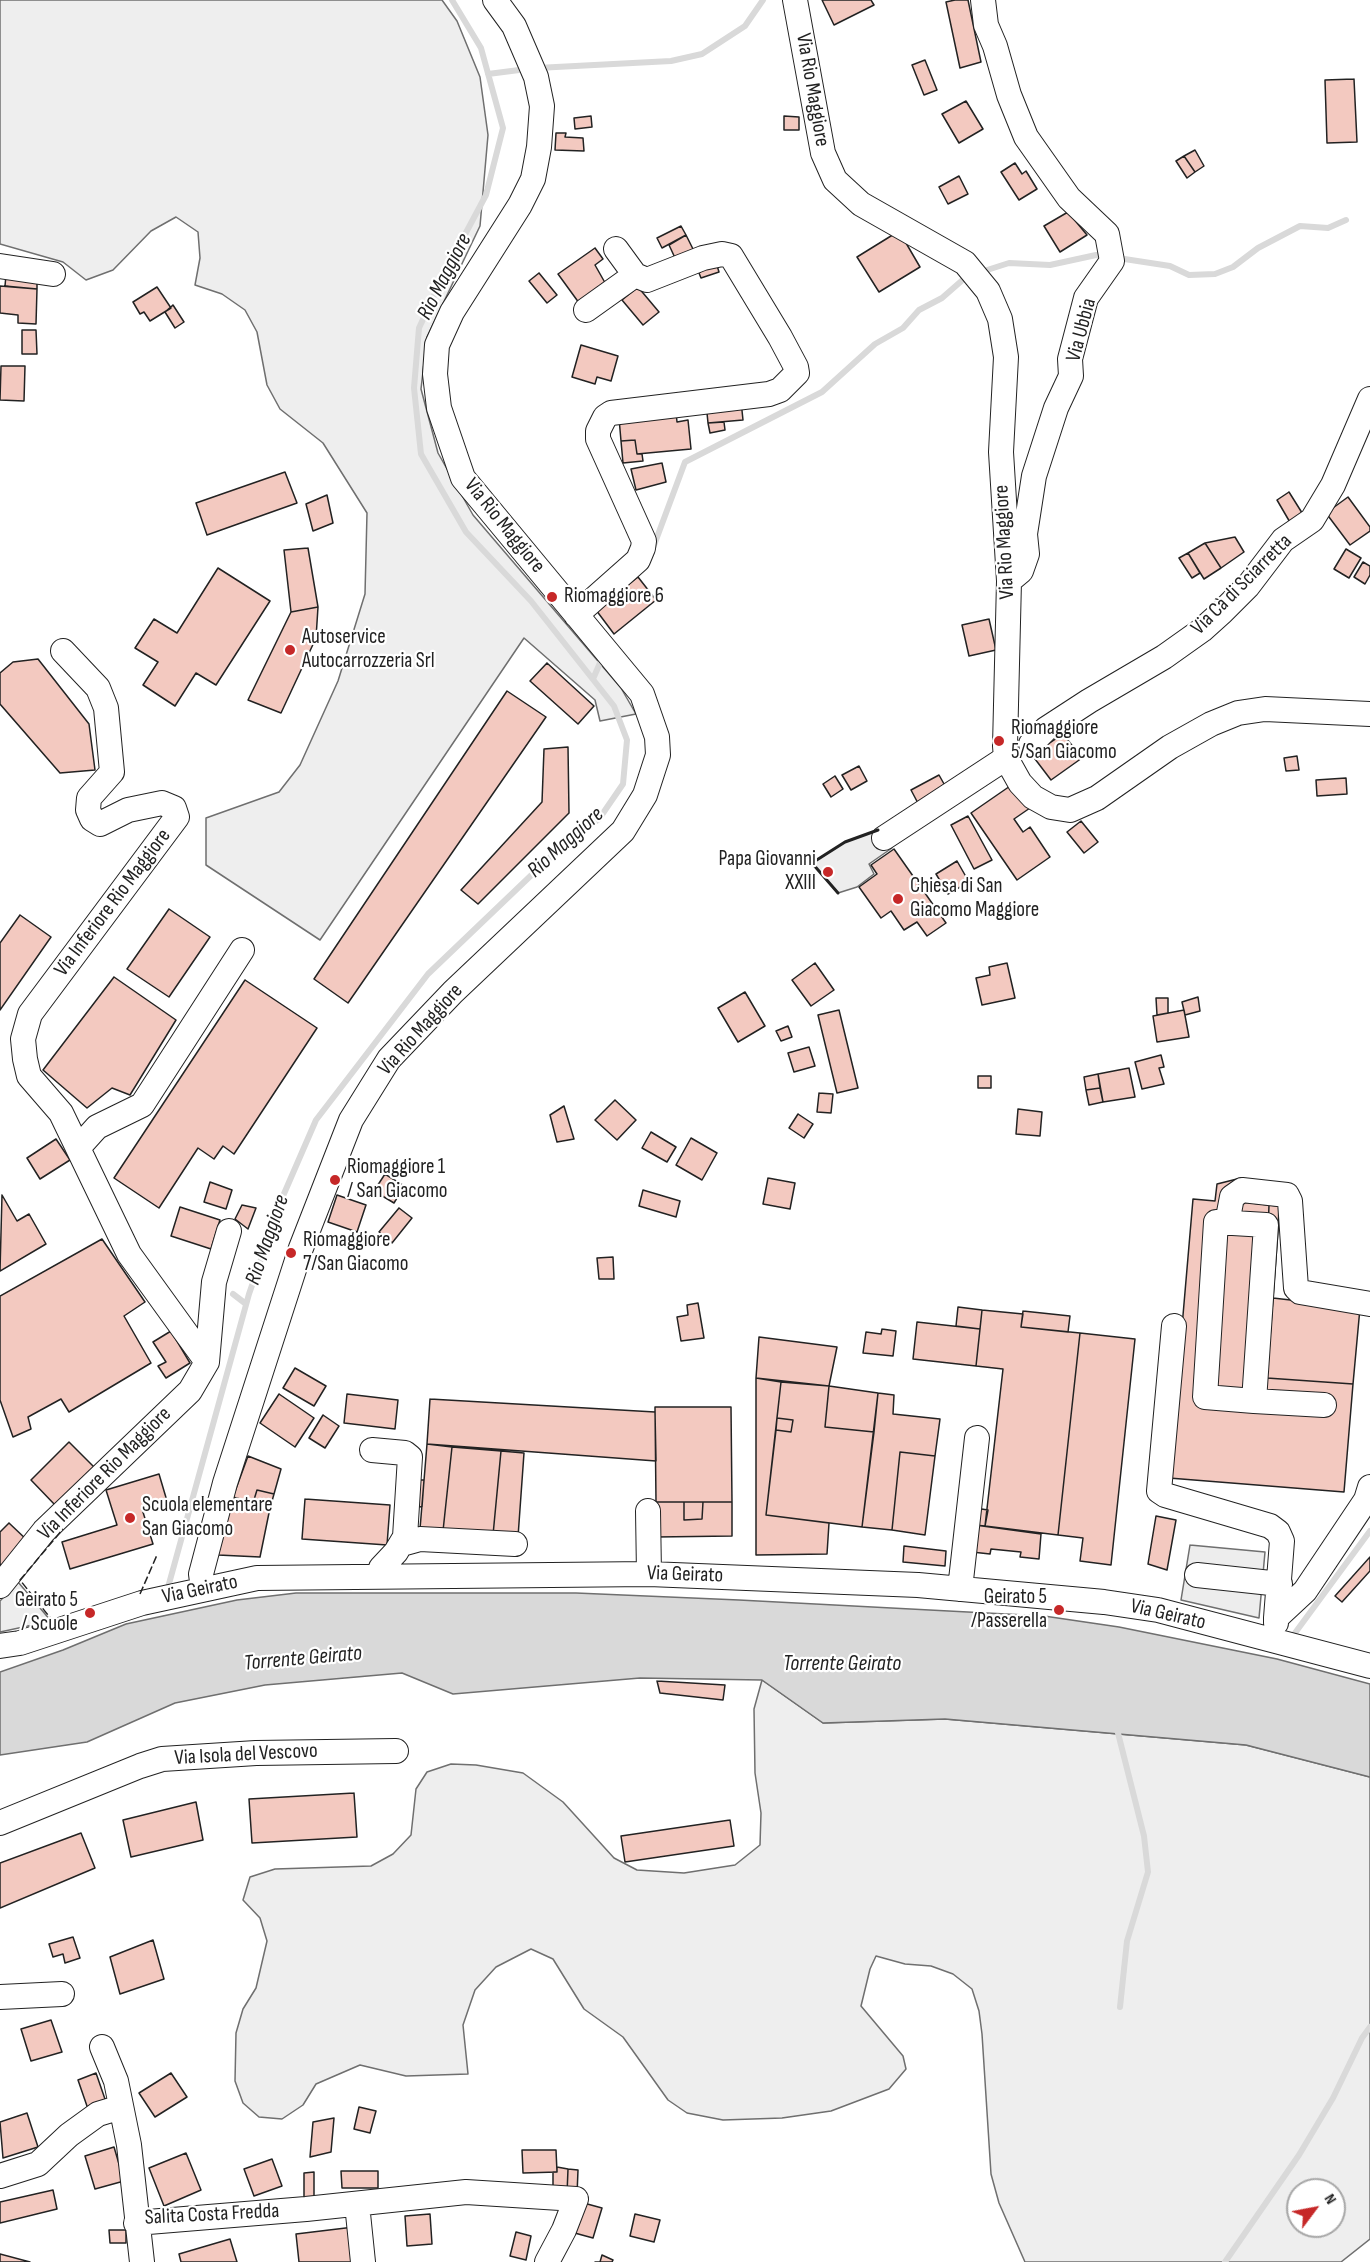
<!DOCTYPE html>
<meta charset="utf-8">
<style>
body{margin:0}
#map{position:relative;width:1370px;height:2262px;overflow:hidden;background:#fff;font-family:"Sofia Sans Condensed",sans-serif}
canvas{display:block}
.north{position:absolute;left:1286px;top:2178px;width:60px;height:60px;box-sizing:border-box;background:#fff;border:2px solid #a7a7a7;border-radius:50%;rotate:58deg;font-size:16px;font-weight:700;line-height:24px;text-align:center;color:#222}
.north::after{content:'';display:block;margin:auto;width:21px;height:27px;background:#c62828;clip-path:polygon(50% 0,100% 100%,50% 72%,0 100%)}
</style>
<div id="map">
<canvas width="1370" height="2262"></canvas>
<div class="north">N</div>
</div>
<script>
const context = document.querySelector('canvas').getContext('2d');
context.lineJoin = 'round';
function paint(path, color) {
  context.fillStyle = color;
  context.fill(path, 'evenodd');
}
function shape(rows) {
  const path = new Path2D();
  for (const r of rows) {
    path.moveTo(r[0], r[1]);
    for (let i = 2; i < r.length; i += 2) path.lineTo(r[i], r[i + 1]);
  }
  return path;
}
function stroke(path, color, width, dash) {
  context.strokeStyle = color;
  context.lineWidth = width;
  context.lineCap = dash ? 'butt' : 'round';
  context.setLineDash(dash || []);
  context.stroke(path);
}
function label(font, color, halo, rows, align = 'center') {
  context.font = font + ' "Sofia Sans Condensed",sans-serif';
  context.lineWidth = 4.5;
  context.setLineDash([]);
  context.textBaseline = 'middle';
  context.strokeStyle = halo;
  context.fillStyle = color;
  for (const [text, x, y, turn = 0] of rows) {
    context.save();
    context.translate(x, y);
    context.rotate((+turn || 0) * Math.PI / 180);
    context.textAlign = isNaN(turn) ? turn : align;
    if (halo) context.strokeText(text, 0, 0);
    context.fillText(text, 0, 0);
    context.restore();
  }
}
const green = shape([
 [0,0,442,0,457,21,480,77,488,135,480,226,427,337,421,389,438,453,473,515,621,688,636,714,600,721,595,700,524,638,320,940,206,865,206,818,279,792,300,765,338,681,365,594,367,513,323,443,280,409,267,385,257,332,245,310,222,294,195,285,200,258,198,232,176,217,151,231,113,270,86,280,63,262,0,244,0,0],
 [762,1680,823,1723,945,1719,1246,1745,1370,1777,1370,2239,1341,2262,1025,2262,999,2203,991,2174,982,2034,979,2011,972,1989,953,1974,931,1966,905,1964,876,1956,870,1969,861,2006,903,2056,906,2069,889,2089,831,2111,782,2118,723,2120,687,2113,668,2100,623,2037,584,2009,553,1959,531,1949,496,1967,475,1990,463,2025,468,2074,406,2076,360,2065,316,2084,303,2105,282,2119,259,2117,243,2103,235,2081,236,2033,243,2009,256,1988,267,1941,260,1918,243,1900,250,1877,275,1869,371,1866,393,1854,411,1835,416,1789,427,1772,451,1764,476,1765,523,1773,563,1802,614,1858,637,1870,684,1873,735,1865,760,1845,761,1813,755,1773,754,1709,762,1680],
 [1298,2190,1334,2190,1334,2226,1298,2226,1298,2190]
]);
paint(green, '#eee');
stroke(green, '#6f6f6f', 1.5);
const parking = shape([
 [878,830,892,848,869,864,874,874,857,887,838,893,812,863,845,842,878,830],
 [1190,1545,1265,1552,1259,1618,1181,1600,1190,1545],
 [18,1582,51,1621,0,1632,0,1601,18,1582]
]);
paint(parking, '#ededed');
stroke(parking, '#6f6f6f', 1.5);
const water = shape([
 [296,1593,576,1593,739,1600,1044,1616,1119,1627,1277,1659,1370,1684,1370,1777,1246,1745,945,1719,823,1723,762,1680,640,1678,453,1694,402,1673,265,1685,175,1703,87,1742,0,1755,0,1672,63,1650,126,1624,237,1600,296,1593]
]);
paint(water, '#d9d9d9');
stroke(water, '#6f6f6f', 1.5);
stroke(shape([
 [537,68,671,61,702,54,745,26,763,0],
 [488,74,527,69],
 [1118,258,1170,266,1189,275,1215,274,1233,267,1258,248,1300,226,1328,228,1346,220],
 [984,271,1009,263,1050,265,1096,255,1105,256],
 [653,548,685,462,822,392,875,344,903,328,919,310,942,298,966,277],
 [593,679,603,656],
 [233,1294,246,1304],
 [167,1591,249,1294,283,1196,316,1120,428,974,566,842,599,819,623,784,627,740,614,706,531,601,466,532,421,454,414,388,419,328,445,272,486,195,503,128,481,48,452,0],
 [1295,1633,1370,1531],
 [1117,1729,1144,1836,1148,1872,1127,1941,1120,2007],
 [1225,2262,1299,2155,1333,2098,1362,2038,1370,2027]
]), '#d9d9d9', 6);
const building = shape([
 [822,0,871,0,874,5,834,25,822,0],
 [955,0,968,0,981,62,960,68,946,2,955,0],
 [925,60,937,90,924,95,912,65,925,60],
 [1354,79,1357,142,1327,143,1325,80,1354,79],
 [966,101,983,129,959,143,942,114,966,101],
 [591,116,592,127,575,129,574,118,591,116],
 [784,116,799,117,799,130,784,130,784,116],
 [556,133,566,133,565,137,583,138,584,151,555,150,556,133],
 [1195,150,1204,166,1195,172,1184,156,1195,150],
 [1184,156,1195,172,1187,178,1176,161,1184,156],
 [1015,163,1022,174,1026,171,1037,189,1019,200,1001,172,1015,163],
 [959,176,968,194,948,204,939,187,959,176],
 [1068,212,1087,235,1060,252,1044,226,1068,212],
 [681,226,686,235,662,248,657,238,681,226],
 [899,231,920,267,879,292,857,257,899,231],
 [686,235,694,251,676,260,669,245,686,235],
 [595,248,603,259,595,265,608,288,582,307,558,274,595,248],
 [715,259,719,272,701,278,699,273,715,259],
 [539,273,557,295,547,303,529,281,539,273],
 [6,275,37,277,37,289,5,286,6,275],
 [0,286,37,289,36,324,18,323,18,315,0,313,0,286],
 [157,287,171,308,150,321,144,312,140,314,133,302,157,287],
 [638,287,659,312,643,325,622,300,638,287],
 [173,305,184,322,175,328,165,312,173,305],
 [22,330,36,330,37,354,22,354,22,330],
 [581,345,618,356,611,381,597,377,595,384,572,377,581,345],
 [1,366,25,366,24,401,0,400,1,366],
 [741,401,743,420,708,423,706,403,741,401],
 [676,412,677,422,688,420,691,449,637,454,635,440,621,441,619,418,676,412],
 [724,422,725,430,710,433,708,423,724,422],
 [635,440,637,454,642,454,643,461,623,463,621,441,635,440],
 [662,463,666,482,636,490,631,469,662,463],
 [285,472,297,503,207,535,196,503,285,472],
 [1289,492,1304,516,1291,524,1277,500,1289,492],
 [327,495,333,523,313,531,306,504,327,495],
 [1348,497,1370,527,1370,531,1350,545,1326,513,1348,497],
 [1235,537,1244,552,1221,568,1205,543,1235,537],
 [1205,543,1221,568,1204,579,1188,553,1205,543],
 [308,548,318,607,291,612,284,550,308,548],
 [1346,549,1361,558,1349,578,1334,569,1346,549],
 [1188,553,1200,573,1192,578,1179,558,1188,553],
 [1363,562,1370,566,1370,575,1365,584,1354,577,1363,562],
 [218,568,270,601,216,685,196,673,175,706,143,685,158,662,135,648,154,619,177,633,218,568],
 [638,577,656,600,614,634,596,610,638,577],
 [318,607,316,638,281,713,248,700,291,612,318,607],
 [989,619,996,650,969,656,962,625,989,619],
 [38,659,89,724,95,770,60,773,0,704,0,673,13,662,38,659],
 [547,663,594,706,578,724,530,681,547,663],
 [507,691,546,717,348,1003,314,979,507,691],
 [1063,734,1082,758,1051,780,1032,755,1063,734],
 [568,747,569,813,478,904,461,890,542,802,544,749,568,747],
 [1297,756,1299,770,1286,771,1284,758,1297,756],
 [859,766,867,781,851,790,842,775,859,766],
 [939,775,948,791,920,807,911,790,939,775],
 [835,776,843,789,831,797,823,784,835,776],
 [1346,778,1347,794,1317,796,1316,780,1346,778],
 [1013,784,1030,808,1014,819,1023,832,1030,827,1050,857,1017,880,971,813,1013,784],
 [968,816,992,860,974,869,951,825,968,816],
 [1081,821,1098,842,1084,853,1067,832,1081,821],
 [894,849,946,923,927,936,917,922,904,930,891,911,881,918,859,887,877,874,871,865,894,849],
 [957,861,969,882,948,894,936,874,957,861],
 [169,909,210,937,169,997,127,969,169,909],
 [20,915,51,937,0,1010,0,943,20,915],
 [815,963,834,990,811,1006,792,980,815,963],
 [1007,963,1015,998,982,1005,976,978,990,975,989,967,1007,963],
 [114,977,176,1020,130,1095,112,1088,87,1108,43,1070,114,977],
 [245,980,317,1028,234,1154,223,1146,214,1159,198,1148,159,1208,114,1178,245,980],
 [745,992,765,1026,738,1042,718,1008,745,992],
 [1198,997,1200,1011,1185,1015,1182,1002,1198,997],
 [1156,998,1168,998,1168,1013,1157,1015,1156,998],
 [839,1010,858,1088,837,1093,818,1015,839,1010],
 [1184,1010,1189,1037,1157,1042,1153,1016,1184,1010],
 [788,1026,792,1037,781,1041,776,1031,788,1026],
 [809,1047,815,1066,794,1072,788,1053,809,1047],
 [1161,1055,1164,1067,1159,1068,1164,1084,1142,1089,1135,1062,1161,1055],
 [1129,1068,1135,1097,1103,1102,1098,1074,1129,1068],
 [1098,1074,1100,1088,1086,1090,1084,1077,1098,1074],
 [978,1076,991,1076,991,1088,978,1088,978,1076],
 [1100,1088,1103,1102,1089,1105,1086,1090,1100,1088],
 [819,1093,833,1094,831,1113,817,1112,819,1093],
 [615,1100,636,1120,617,1140,595,1120,615,1100],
 [564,1106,574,1139,557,1142,550,1115,564,1106],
 [1018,1109,1042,1112,1040,1136,1016,1134,1018,1109],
 [798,1114,813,1124,804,1138,789,1128,798,1114],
 [651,1132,676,1147,667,1162,642,1148,651,1132],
 [691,1138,717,1153,702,1180,676,1165,691,1138],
 [56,1139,70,1160,40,1179,27,1158,56,1139],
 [385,1174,404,1186,394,1203,374,1191,385,1174],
 [768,1178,795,1183,790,1209,763,1204,768,1178],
 [1241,1178,1243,1202,1269,1205,1268,1231,1278,1231,1267,1378,1353,1384,1344,1492,1169,1478,1193,1199,1215,1201,1217,1184,1241,1178],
 [210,1182,232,1190,226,1209,204,1202,210,1182],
 [643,1190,680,1201,676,1217,639,1206,643,1190],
 [2,1195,17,1221,29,1214,46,1244,0,1271,2,1195],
 [337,1195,366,1205,357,1232,328,1222,337,1195],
 [242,1205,256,1208,248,1229,235,1219,242,1205],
 [1269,1205,1279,1206,1278,1231,1268,1231,1269,1205],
 [180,1207,220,1220,211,1249,171,1236,180,1207],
 [399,1208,412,1218,392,1243,379,1232,399,1208],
 [102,1239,145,1302,124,1316,151,1363,69,1412,61,1399,28,1417,31,1429,13,1437,0,1400,0,1296,102,1239],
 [613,1257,614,1279,599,1279,597,1258,613,1257],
 [1273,1298,1360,1308,1353,1384,1267,1378,1273,1298],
 [698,1303,704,1338,681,1341,677,1317,688,1315,687,1305,698,1303],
 [958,1307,982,1310,980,1329,956,1326,958,1307],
 [982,1310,1023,1314,1021,1327,1080,1333,1058,1535,985,1526,1003,1369,976,1366,982,1310],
 [1023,1311,1070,1316,1068,1332,1021,1327,1023,1311],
 [917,1322,980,1329,976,1366,913,1359,917,1322],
 [882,1329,896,1331,893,1356,863,1353,866,1332,881,1334,882,1329],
 [171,1331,190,1363,166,1378,158,1366,166,1362,153,1342,171,1331],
 [1080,1333,1135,1339,1111,1565,1080,1561,1083,1538,1058,1535,1080,1333],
 [759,1337,837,1347,829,1386,756,1378,759,1337],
 [295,1368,326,1386,314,1406,283,1388,295,1368],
 [756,1378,781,1382,766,1515,829,1523,827,1554,756,1555,756,1378],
 [781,1382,829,1386,825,1427,874,1432,862,1527,766,1515,776,1430,791,1432,793,1420,777,1418,781,1382],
 [829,1386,878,1393,874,1432,825,1427,829,1386],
 [878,1393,894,1395,893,1414,940,1419,935,1456,900,1452,892,1530,862,1527,878,1393],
 [279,1394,314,1418,295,1447,260,1423,279,1394],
 [347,1394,398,1400,395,1429,344,1423,347,1394],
 [430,1399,655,1412,656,1461,427,1444,430,1399],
 [655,1407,731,1407,732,1502,656,1502,655,1407],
 [323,1415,339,1426,325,1448,309,1438,323,1415],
 [777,1418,793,1420,791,1432,776,1430,777,1418],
 [69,1442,95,1468,56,1506,31,1480,69,1442],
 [427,1444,452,1447,443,1531,420,1529,427,1444],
 [452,1447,501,1451,493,1535,443,1531,452,1447],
 [501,1451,524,1453,518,1537,493,1535,501,1451],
 [900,1452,935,1456,925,1535,892,1530,900,1452],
 [248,1456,281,1469,274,1494,257,1490,253,1503,233,1497,248,1456],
 [159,1474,167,1501,142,1509,153,1544,70,1569,62,1542,117,1525,106,1490,159,1474],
 [414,1480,424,1480,422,1507,413,1506,414,1480],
 [257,1490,274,1494,270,1508,253,1503,257,1490],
 [233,1497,270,1508,260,1557,218,1555,233,1497],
 [305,1499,390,1505,387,1545,302,1539,305,1499],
 [656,1502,684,1502,684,1520,702,1519,703,1502,732,1502,732,1536,656,1537,656,1502],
 [684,1502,703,1502,702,1519,684,1520,684,1502],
 [975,1508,988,1510,985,1526,974,1525,975,1508],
 [1156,1516,1176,1520,1167,1570,1148,1564,1156,1516],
 [9,1523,28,1541,3,1567,0,1564,0,1532,9,1523],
 [975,1525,1041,1534,1039,1559,1020,1557,1021,1552,991,1549,990,1554,972,1552,975,1525],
 [904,1546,946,1551,945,1566,903,1562,904,1546],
 [1370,1557,1370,1571,1342,1602,1335,1596,1370,1557],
 [657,1681,725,1685,723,1700,660,1693,657,1681],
 [354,1793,357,1837,252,1843,249,1799,354,1793],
 [196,1802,203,1840,131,1857,123,1820,196,1802],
 [730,1820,734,1846,625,1862,621,1836,730,1820],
 [81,1833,95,1868,0,1908,0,1863,81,1833],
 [73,1937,80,1958,65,1963,63,1954,53,1957,49,1944,73,1937],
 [153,1940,164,1979,120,1994,110,1957,153,1940],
 [51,2020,62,2052,31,2061,21,2029,51,2020],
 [96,2073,106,2102,88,2109,78,2080,96,2073],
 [171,2073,187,2097,155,2117,139,2093,171,2073],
 [359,2107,376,2111,370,2133,354,2129,359,2107],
 [27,2113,38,2147,3,2158,0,2122,27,2113],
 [334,2118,331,2152,310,2157,313,2122,334,2118],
 [114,2147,124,2181,95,2189,85,2156,114,2147],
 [522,2150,556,2150,557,2172,523,2173,522,2150],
 [186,2153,201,2190,164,2206,149,2168,186,2153],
 [272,2159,282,2186,254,2196,244,2169,272,2159],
 [557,2167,568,2169,567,2194,553,2193,553,2172,557,2172,557,2167],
 [568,2169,578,2170,577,2195,567,2194,568,2169],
 [341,2171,378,2171,378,2188,342,2188,341,2171],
 [314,2172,314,2198,304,2198,304,2173,314,2172],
 [53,2190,57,2209,0,2223,0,2202,53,2190],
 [580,2202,602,2208,593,2238,571,2232,580,2202],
 [430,2214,432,2244,407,2246,405,2216,430,2214],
 [635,2214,660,2220,654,2242,630,2236,635,2214],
 [354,2227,355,2262,299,2262,296,2234,354,2227],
 [109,2230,126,2230,126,2243,110,2243,109,2230],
 [516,2232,531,2236,526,2260,510,2256,516,2232],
 [230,2239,237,2262,181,2262,179,2254,230,2239],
 [0,2254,30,2262,0,2262,0,2254],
 [602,2255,613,2260,612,2262,595,2262,600,2262,602,2255]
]);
paint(building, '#f3c9c0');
stroke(building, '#222', 1.5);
const minor = shape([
 [795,0,823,153,835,180,861,204,965,263,988,291,1000,319,1006,357,1001,452,1009,581,1005,746,1006,758,1020,783,1033,797,1051,807,1070,810,1097,798,1170,747,1211,724,1238,713,1265,709,1370,714],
 [983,0,986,25,995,46,1009,95,1026,137,1069,198,1107,234,1112,261,1086,298,1070,359,1071,376,1056,408,1034,476,1025,534,1027,554,1021,571,1009,581],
 [0,266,53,274],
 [586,310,635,275],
 [576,615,638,560,643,548,644,541,598,439,598,431,605,417,611,413,769,394,780,390,797,373,796,367,780,337,731,256,722,254,703,258,647,280,635,275,616,249],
 [63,651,98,688,106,708,112,772,89,798,88,810,92,819,100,824,128,810,162,803,174,808,177,817,30,1014,23,1039,25,1059,29,1076,61,1113,129,1254,207,1362],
 [1031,744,1046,729,1089,701,1164,657,1202,630,1222,612,1248,586,1283,540,1312,520,1333,485,1370,399],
 [884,838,1006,758],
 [78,1148,97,1127,142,1105,242,950],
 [1216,1222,1266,1225,1254,1401,1205,1397,1216,1222],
 [1227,1223,1232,1197,1242,1190,1287,1195,1290,1201,1296,1288,1300,1292,1370,1304],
 [1174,1326,1159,1491,1165,1495,1270,1526,1278,1532,1282,1541,1276,1618],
 [1254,1401,1324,1405],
 [372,1450,405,1453,410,1457,405,1537,396,1552,381,1568,379,1576],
 [648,1511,649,1574],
 [402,1544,420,1539,515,1544],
 [1197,1575,1280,1584],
 [0,1586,44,1531,190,1391,207,1362,214,1282,229,1231],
 [203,1589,201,1574,225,1483,301,1248,351,1120,389,1059,453,992,623,831,645,795,658,755,657,737,642,694,463,478,439,408,435,374,437,345,452,312,520,205,533,179,539,147,542,106,536,77,514,26,495,0],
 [960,1589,977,1438],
 [1276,1623,1276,1618,1305,1591,1366,1500,1370,1487],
 [0,1646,20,1643,142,1603,257,1578,649,1574,918,1585,1104,1602,1158,1610,1370,1666],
 [0,1823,140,1766,162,1759,256,1753,396,1751],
 [0,1997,62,1994],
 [102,2047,116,2081,129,2145,142,2262],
 [0,2176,38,2164,69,2135,98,2114,121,2107],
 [357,2204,363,2262],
 [136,2223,306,2209,466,2192,576,2199,564,2230,547,2262]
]);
stroke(minor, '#222', 26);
stroke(minor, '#fff', 24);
stroke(shape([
 [140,1594,157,1555],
 [56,1619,52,1620,20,1580,63,1529]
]), '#222', 1.5, [8, 3]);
stroke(shape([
 [838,893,812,863,845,842,878,830]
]), '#222', 3);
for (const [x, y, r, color] of [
 [552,597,6,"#c62828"],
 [290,650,6,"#c62828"],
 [999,741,6,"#c62828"],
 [828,872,6,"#c62828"],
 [898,899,6,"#c62828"],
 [335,1180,6,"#c62828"],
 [291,1253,6,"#c62828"],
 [130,1518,6,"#c62828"],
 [1059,1610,6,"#c62828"],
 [90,1613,6,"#c62828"]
]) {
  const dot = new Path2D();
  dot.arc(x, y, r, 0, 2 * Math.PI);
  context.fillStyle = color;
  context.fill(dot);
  stroke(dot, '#fff', 2);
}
label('21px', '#222', '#fff', [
 ["Via Rio Maggiore",812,90,80],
 ["Via Ubbia",1082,330,-75],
 ["Via Rio Maggiore",504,526,51],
 ["Via Rio Maggiore",1005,542,-93],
 ["Via Cà di Sciarretta",1242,585,-45],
 ["Via Inferiore Rio Maggiore",113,903,-53],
 ["Via Rio Maggiore",421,1030,-48],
 ["Via Inferiore Rio Maggiore",105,1474,-45],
 ["Via Geirato",685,1575,2],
 ["Via Geirato",200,1590,-12],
 ["Via Geirato",1168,1615,13],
 ["Via Isola del Vescovo",246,1755,-3],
 ["Salita Costa Fredda",212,2215,-3]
]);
label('21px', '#222', '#fff', [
 ["Riomaggiore 6",564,597],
 ["Autoservice",302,638],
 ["Autocarrozzeria Srl",302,662],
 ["Riomaggiore",1011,729],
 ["5/San Giacomo",1011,753],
 ["Papa Giovanni",816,860,"right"],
 ["XXIII",816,884,"right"],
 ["Chiesa di San",910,887],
 ["Giacomo Maggiore",910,911],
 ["Riomaggiore 1",347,1168],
 ["/ San Giacomo",347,1192],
 ["Riomaggiore",303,1241],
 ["7/San Giacomo",303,1265],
 ["Scuola elementare",142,1506],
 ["San Giacomo",142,1530],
 ["Geirato 5",1047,1598,"right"],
 ["/Passerella",1047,1622,"right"],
 ["Geirato 5",78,1601,"right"],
 ["/ Scuole",78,1625,"right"]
], 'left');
label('italic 22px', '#222', '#fff', [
 ["Rio Maggiore",445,277,-63],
 ["Rio Maggiore",566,843,-42],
 ["Rio Maggiore",268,1240,-71],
 ["Torrente Geirato",303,1659,-5],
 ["Torrente Geirato",842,1664]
]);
</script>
